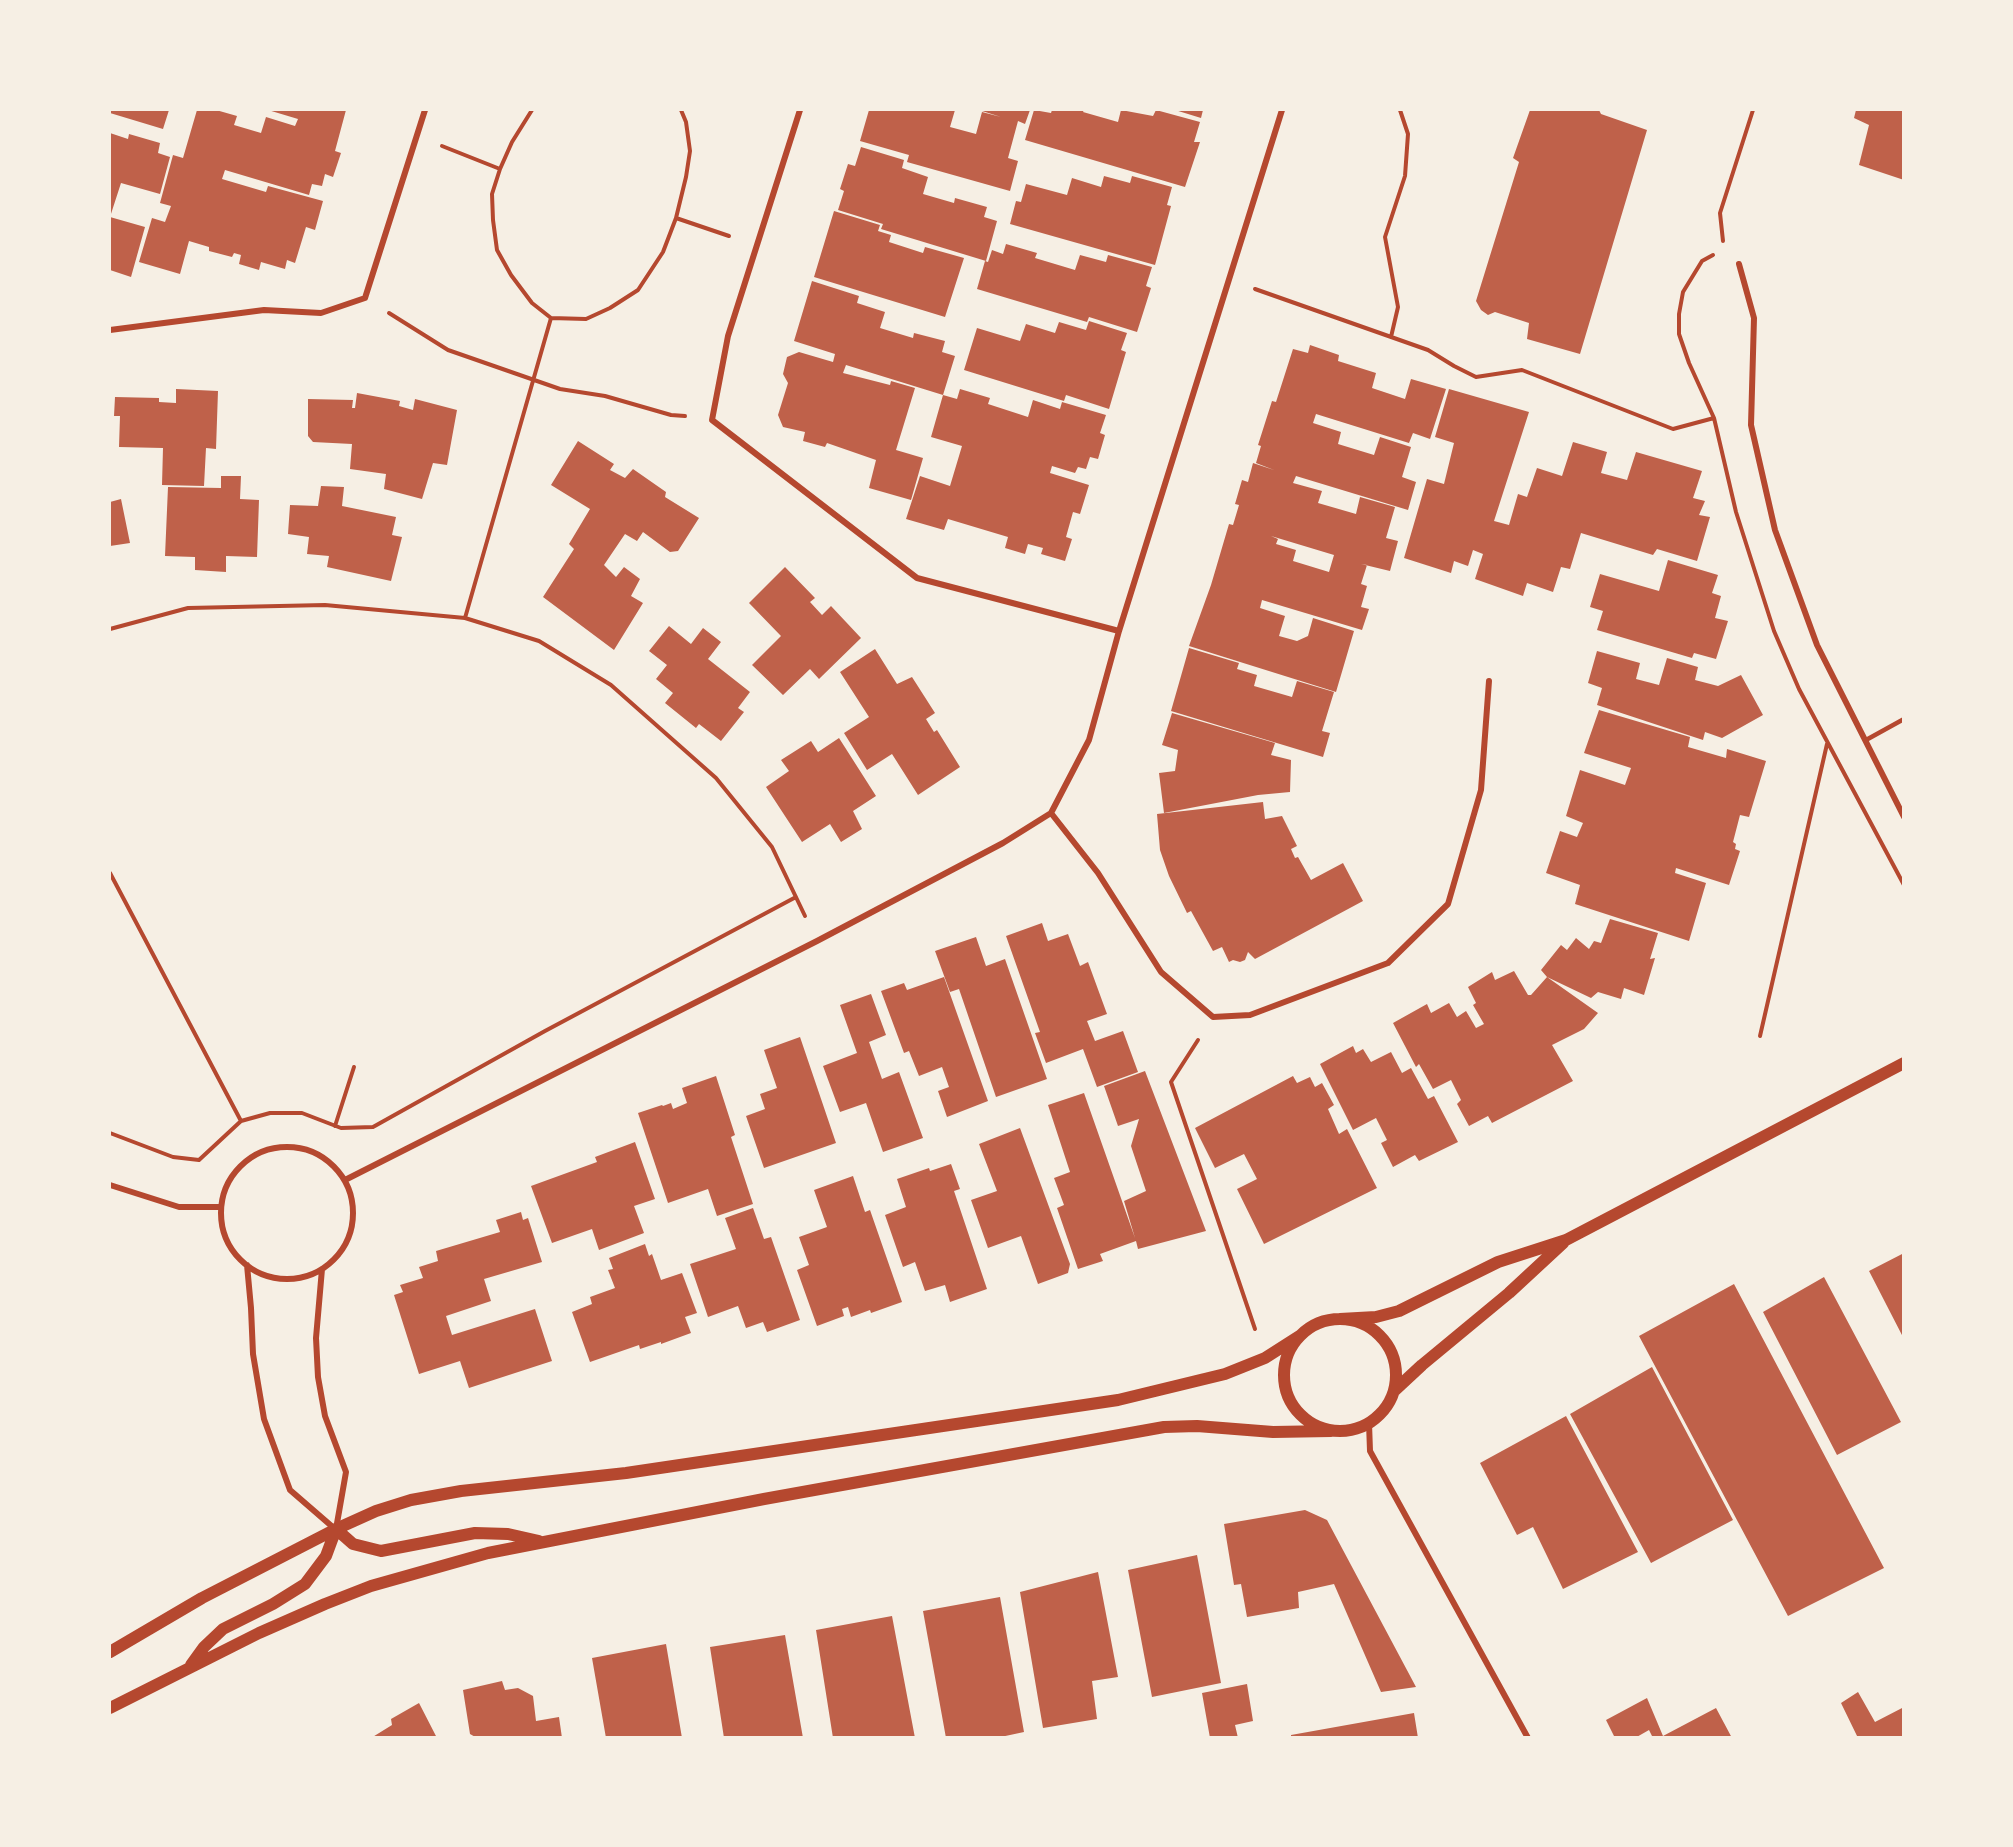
<!DOCTYPE html>
<style>
body{margin:0}
#map{position:relative;width:2013px;height:1847px;overflow:hidden;background:#f6efe4;font-family:Arial,sans-serif}
canvas{display:block}
.frame{position:absolute;inset:0;border:111px solid #f6efe4;pointer-events:none}
</style>
<div id="map">
<canvas width="2013" height="1847"></canvas>
<div class="frame"></div>
</div>
<script>
const context = document.querySelector('canvas').getContext('2d');
context.lineJoin = 'round';
function paint(path, color) {
  context.fillStyle = color;
  context.fill(path, 'evenodd');
}
function shape(rows) {
  const path = new Path2D();
  for (const r of rows) {
    if (r.length === 3) {
      path.moveTo(r[0] + r[2], r[1]);
      path.arc(r[0], r[1], r[2], 0, 2 * Math.PI);
      continue;
    }
    path.moveTo(r[0], r[1]);
    for (let i = 2; i < r.length; i += 2) path.lineTo(r[i], r[i + 1]);
  }
  return path;
}
function stroke(path, color, width, dash) {
  context.strokeStyle = color;
  context.lineWidth = width;
  context.lineCap = dash ? 'butt' : 'round';
  context.setLineDash(dash || []);
  context.stroke(path);
}
paint(shape([
 [110,110,169,110,163,129,110,113],
 [197,110,216,110,237,116,234,125,261,133,266,117,295,126,298,119,268,110,346,110,335,151,341,153,333,177,325,174,322,186,312,184,309,195,225,170,222,179,266,192,268,186,323,201,315,230,306,227,295,263,287,260,285,269,261,262,259,270,239,264,241,255,234,253,232,257,209,251,209,247,189,241,180,274,139,262,152,218,165,222,171,206,160,203,173,155,183,158],
 [869,110,955,110,950,127,976,134,982,112,1001,117,979,110,1030,110,1025,124,1018,121,1008,158,1018,161,1010,191,907,162,909,155,860,141],
 [1034,110,1051,113,1052,110,1084,110,1083,112,1118,122,1121,110,1153,116,1156,110,1200,122,1194,142,1200,142,1185,187,1025,140],
 [1175,110,1203,110,1201,118],
 [1530,110,1599,110,1601,114,1647,130,1580,354,1527,339,1529,323,1495,312,1488,315,1481,310,1476,301,1519,162,1513,158],
 [1856,110,1904,110,1904,180,1859,165,1869,125,1854,118],
 [110,133,128,139,129,134,160,143,158,153,170,157,160,194,121,183,110,217,145,227,131,277,110,270],
 [861,147,904,160,902,168,928,177,923,194,954,203,955,198,987,207,984,217,997,221,986,261,881,229,883,224,838,210,844,191,840,189,848,164,855,166],
 [1104,176,1130,183,1132,176,1172,187,1167,205,1171,206,1155,265,1010,224,1016,201,1021,202,1026,184,1067,195,1072,178,1101,187],
 [834,211,880,225,878,231,891,235,889,242,923,253,925,247,964,258,945,317,814,277],
 [1006,244,1037,253,1035,258,1075,270,1080,255,1106,262,1108,255,1152,267,1146,286,1151,288,1137,332,1089,317,1087,322,977,289,985,261,988,262,992,250,1003,254],
 [812,281,859,296,857,303,885,312,880,328,913,338,914,333,945,341,942,352,955,356,943,395,846,365,843,373,890,385,891,381,915,388,896,450,923,458,911,500,869,488,876,460,827,443,825,447,803,441,805,432,783,427,778,415,788,383,783,374,787,357,799,352,833,362,835,354,794,341],
 [1089,321,1127,333,1121,350,1126,352,1109,409,1066,395,1064,401,964,370,977,328,1020,341,1026,324,1055,333,1059,322,1086,330],
 [1310,345,1339,355,1338,361,1376,373,1372,388,1405,399,1411,379,1446,389,1430,439,1413,433,1409,443,1316,414,1313,423,1341,432,1338,444,1374,455,1380,437,1411,447,1402,477,1416,482,1408,510,1296,476,1293,483,1322,491,1318,503,1356,514,1360,497,1395,507,1386,538,1398,541,1390,571,1361,564,1367,565,1361,584,1367,586,1361,607,1369,609,1362,630,1262,600,1260,608,1285,616,1279,636,1297,641,1308,636,1313,618,1354,631,1336,692,1189,646,1211,585,1229,524,1233,525,1239,505,1235,504,1242,480,1248,482,1253,463,1274,470,1256,463,1261,446,1258,445,1272,401,1276,402,1293,349,1308,353],
 [1271,536,1334,555,1329,572,1293,561,1296,550,1276,544,1278,539],
 [176,389,218,391,216,449,206,448,204,486,162,485,163,448,119,447,120,416,114,416,115,397,159,398,159,402,176,403],
 [960,389,990,398,988,404,1028,417,1033,400,1060,409,1062,402,1106,415,1100,433,1105,435,1098,459,1090,457,1086,469,1078,467,1075,473,1052,466,1050,473,1089,485,1080,514,1073,512,1066,537,1072,539,1065,561,1041,554,1043,548,1028,544,1025,554,1005,548,1008,537,948,519,944,530,906,519,920,476,950,486,962,446,931,437,943,395,957,399],
 [1449,389,1529,412,1494,521,1509,525,1518,494,1527,497,1537,468,1562,476,1573,442,1607,452,1601,473,1627,480,1636,452,1702,471,1693,498,1705,501,1699,515,1710,517,1697,561,1657,549,1653,555,1581,533,1570,569,1561,567,1553,592,1527,583,1523,596,1475,579,1483,554,1473,550,1468,566,1454,561,1451,573,1404,558,1427,479,1444,484,1454,443,1435,437],
 [357,393,400,401,399,406,413,410,415,399,457,410,447,465,433,463,422,499,384,489,386,474,350,469,352,444,313,442,308,436,308,399,353,400,352,408,355,408],
 [578,441,614,464,610,470,625,478,633,469,666,492,665,497,699,518,678,551,670,552,643,532,637,541,625,534,604,565,616,577,624,567,640,579,631,596,643,603,614,650,543,597,574,549,569,544,590,509,551,485],
 [221,476,241,476,240,499,259,500,257,557,226,556,226,572,195,570,195,557,165,556,168,487,221,488],
 [321,486,344,487,342,506,396,517,392,535,402,537,391,581,327,567,329,556,307,554,309,537,288,534,290,505,318,506],
 [121,499,130,543,110,546,110,502],
 [1668,560,1718,575,1712,593,1721,596,1715,618,1728,621,1716,659,1694,653,1692,658,1597,630,1603,611,1590,607,1600,574,1659,591],
 [785,567,815,598,810,602,822,615,831,606,861,638,819,679,810,669,783,695,752,665,781,636,749,603],
 [669,626,691,644,703,628,721,642,708,659,750,692,738,708,744,712,721,741,699,724,696,728,665,703,673,693,656,679,667,665,649,651],
 [1189,648,1239,663,1237,669,1257,675,1254,686,1292,697,1297,681,1334,692,1322,731,1330,733,1323,757,1171,711],
 [875,649,897,684,912,677,935,713,926,719,934,732,937,730,960,767,918,795,892,754,867,770,844,733,869,717,840,672],
 [1597,651,1640,663,1636,679,1659,685,1667,658,1698,667,1695,680,1718,686,1741,675,1763,715,1722,738,1705,732,1703,740,1597,705,1602,688,1588,683],
 [1599,710,1690,737,1688,747,1726,758,1727,749,1766,761,1749,817,1740,815,1733,842,1736,844,1735,849,1740,851,1729,885,1676,868,1675,873,1706,883,1689,941,1575,904,1580,885,1546,873,1560,831,1577,837,1583,823,1566,816,1580,770,1625,785,1631,768,1584,753],
 [1172,713,1275,743,1271,755,1291,760,1290,792,1258,795,1164,813,1159,773,1175,771,1178,750,1162,745],
 [839,738,876,796,853,811,862,829,841,842,830,824,802,842,766,787,789,771,781,760,811,741,818,752],
 [1263,802,1265,819,1282,816,1297,846,1291,849,1295,858,1298,857,1311,880,1343,863,1363,901,1255,959,1248,952,1245,960,1240,962,1233,960,1229,962,1222,947,1213,951,1191,911,1187,913,1169,876,1160,850,1157,814],
 [1610,919,1658,933,1650,959,1655,958,1644,995,1624,988,1621,999,1598,992,1591,998,1547,977,1598,1013,1584,1029,1552,1045,1573,1081,1492,1123,1488,1116,1469,1126,1457,1104,1461,1100,1451,1080,1433,1089,1419,1064,1416,1067,1393,1023,1427,1004,1431,1013,1449,1003,1457,1017,1466,1011,1476,1028,1484,1024,1473,1005,1476,1003,1468,987,1492,972,1495,980,1514,971,1528,995,1531,995,1547,977,1541,970,1561,945,1567,950,1576,938,1589,949,1594,941,1601,943],
 [1042,923,1048,941,1068,934,1080,966,1088,962,1107,1014,1087,1021,1095,1041,1123,1031,1138,1072,1097,1087,1083,1049,1046,1063,1035,1033,1040,1032,1006,936],
 [976,937,986,966,1005,959,1047,1079,996,1097,959,989,950,992,935,951],
 [944,977,988,1101,947,1117,938,1091,949,1087,942,1067,919,1076,909,1051,904,1053,881,991,904,983,907,990],
 [871,994,886,1035,869,1042,882,1079,899,1072,923,1138,883,1152,866,1103,840,1112,823,1066,857,1053,840,1005],
 [800,1037,836,1143,764,1168,746,1116,765,1109,760,1094,777,1088,764,1050],
 [1353,1046,1356,1053,1363,1049,1371,1062,1391,1052,1402,1073,1411,1068,1428,1099,1434,1096,1458,1142,1419,1161,1415,1155,1393,1167,1381,1143,1387,1140,1376,1118,1353,1130,1320,1064],
 [1145,1071,1206,1231,1138,1249,1136,1241,1100,1254,1103,1261,1078,1269,1057,1208,1064,1205,1054,1178,1070,1172,1048,1105,1084,1093,1135,1238,1124,1201,1146,1191,1131,1146,1139,1119,1118,1126,1104,1086],
 [716,1076,735,1135,731,1137,753,1204,717,1216,708,1189,668,1203,638,1113,662,1105,663,1106,671,1103,673,1109,687,1103,682,1088],
 [1293,1076,1297,1083,1310,1077,1315,1087,1322,1083,1334,1105,1328,1109,1339,1134,1347,1129,1377,1188,1264,1244,1237,1189,1257,1179,1244,1154,1215,1168,1195,1128],
 [1020,1128,1070,1264,1068,1273,1038,1284,1021,1236,988,1248,971,1200,997,1191,979,1144],
 [635,1142,655,1199,634,1206,644,1233,599,1250,592,1229,552,1243,531,1186,597,1162,595,1157],
 [951,1164,960,1189,954,1191,987,1289,950,1302,945,1285,925,1291,915,1262,903,1267,885,1215,906,1207,897,1179,929,1168,930,1171],
 [853,1176,865,1212,870,1210,902,1302,871,1313,870,1310,851,1317,848,1307,842,1309,844,1316,817,1326,797,1270,809,1265,799,1237,827,1227,814,1190],
 [753,1208,764,1239,771,1237,800,1320,767,1332,763,1322,746,1328,738,1306,708,1317,690,1264,736,1249,725,1218],
 [521,1212,523,1220,528,1218,542,1262,484,1279,491,1301,446,1316,452,1335,535,1309,552,1361,469,1388,460,1361,419,1374,394,1295,403,1292,400,1285,423,1278,419,1267,438,1261,436,1251,500,1232,496,1220],
 [645,1244,649,1256,652,1254,661,1280,682,1273,697,1313,685,1317,691,1333,661,1344,661,1342,640,1349,639,1345,590,1362,572,1312,592,1304,590,1297,615,1288,608,1270,613,1269,609,1258],
 [1904,1253,1904,1339,1869,1271],
 [1824,1277,1901,1422,1837,1455,1763,1312],
 [1734,1284,1884,1568,1788,1616,1639,1336],
 [1652,1367,1733,1520,1651,1563,1570,1414],
 [1566,1416,1638,1552,1563,1589,1533,1527,1517,1535,1480,1463],
 [1305,1510,1327,1520,1416,1687,1381,1692,1334,1584,1298,1592,1299,1608,1247,1617,1241,1584,1234,1585,1224,1524],
 [1197,1555,1221,1683,1152,1697,1128,1570],
 [1098,1572,1118,1677,1092,1681,1097,1719,1043,1728,1020,1592],
 [1000,1597,1024,1732,996,1738,946,1738,923,1611],
 [892,1616,915,1738,833,1738,816,1630],
 [785,1635,803,1738,724,1738,710,1647],
 [666,1644,682,1738,606,1738,592,1658],
 [502,1681,505,1690,518,1688,533,1696,536,1721,559,1717,562,1738,477,1738,470,1734,463,1690],
 [1247,1684,1253,1721,1235,1725,1238,1738,1210,1738,1202,1693],
 [1858,1692,1875,1722,1904,1707,1904,1738,1858,1738,1841,1703],
 [1647,1698,1663,1736,1716,1708,1732,1738,1653,1738,1649,1730,1635,1738,1615,1738,1606,1720],
 [419,1703,437,1738,371,1738,392,1725,391,1719],
 [1414,1713,1418,1738,1291,1738,1291,1735]
]), '#bf614a');
stroke(shape([
 [532,110,512,142,500,169,492,194,493,220,497,250,511,275,532,303,551,318,586,319,610,308,638,290,663,252,676,218,686,177,690,151,686,122,681,110],
 [442,146,500,169],
 [676,218,729,236],
 [1723,241,1720,213,1753,110],
 [1713,255,1702,261,1683,292,1679,314,1679,334,1689,363,1714,418,1736,512,1774,631,1799,689,1904,885],
 [1255,289,1428,350,1454,366,1476,377,1522,370,1673,429,1714,418],
 [389,313,448,350,560,389,605,396,671,415,685,416],
 [1391,337,1398,307,1385,237,1405,176,1408,134,1400,110],
 [465,618,551,318],
 [110,629,188,608,325,605,465,618,539,641,611,685,716,778,772,847,805,916],
 [110,873,241,1121],
 [1760,1036,1827,744],
 [1198,1040,1171,1082,1255,1329],
 [335,1126,354,1067],
 [110,1133,173,1157,199,1160,241,1121,270,1113,302,1113,341,1128,373,1127,545,1031,796,897]
]), '#b5482f', 4);
stroke(shape([
 [1866,740,1904,719]
]), '#b5482f', 4.5);
stroke(shape([
 [800,110,728,336,712,420,917,578,1119,631],
 [1739,264,1754,318,1751,425,1775,530,1817,645,1904,817],
 [110,330,264,310,321,313,365,298,425,110],
 [1051,813,1098,873,1161,972,1213,1017,1250,1015,1388,963,1448,904,1481,790,1489,681],
 [287,1213,66],
 [345,1180,817,941,1003,843,1051,813,1089,740,1119,631,1282,110],
 [110,1185,179,1207,221,1207],
 [247,1265,251,1308,253,1354,264,1419,290,1490,335,1529],
 [322,1269,316,1338,318,1377,325,1416,346,1472,336,1529],
 [1369,1423,1370,1451,1528,1738]
]), '#b5482f', 6);
stroke(shape([
 [1340,1319,1376,1317,1399,1311,1498,1262,1566,1240,1904,1063],
 [1340,1375,56],
 [1394,1391,1422,1365,1509,1293,1563,1243],
 [336,1529,353,1544,381,1551,475,1533,508,1534,539,1541],
 [110,1652,202,1598,336,1529,376,1511,411,1500,461,1491,626,1473,1118,1400,1225,1374,1265,1358,1301,1335],
 [191,1665,204,1647,223,1629,273,1604,305,1584,326,1556,336,1529],
 [110,1708,259,1633,325,1604,371,1586,488,1553,764,1499,1164,1427,1197,1426,1273,1432,1331,1431]
]), '#b5482f', 12);
</script>
